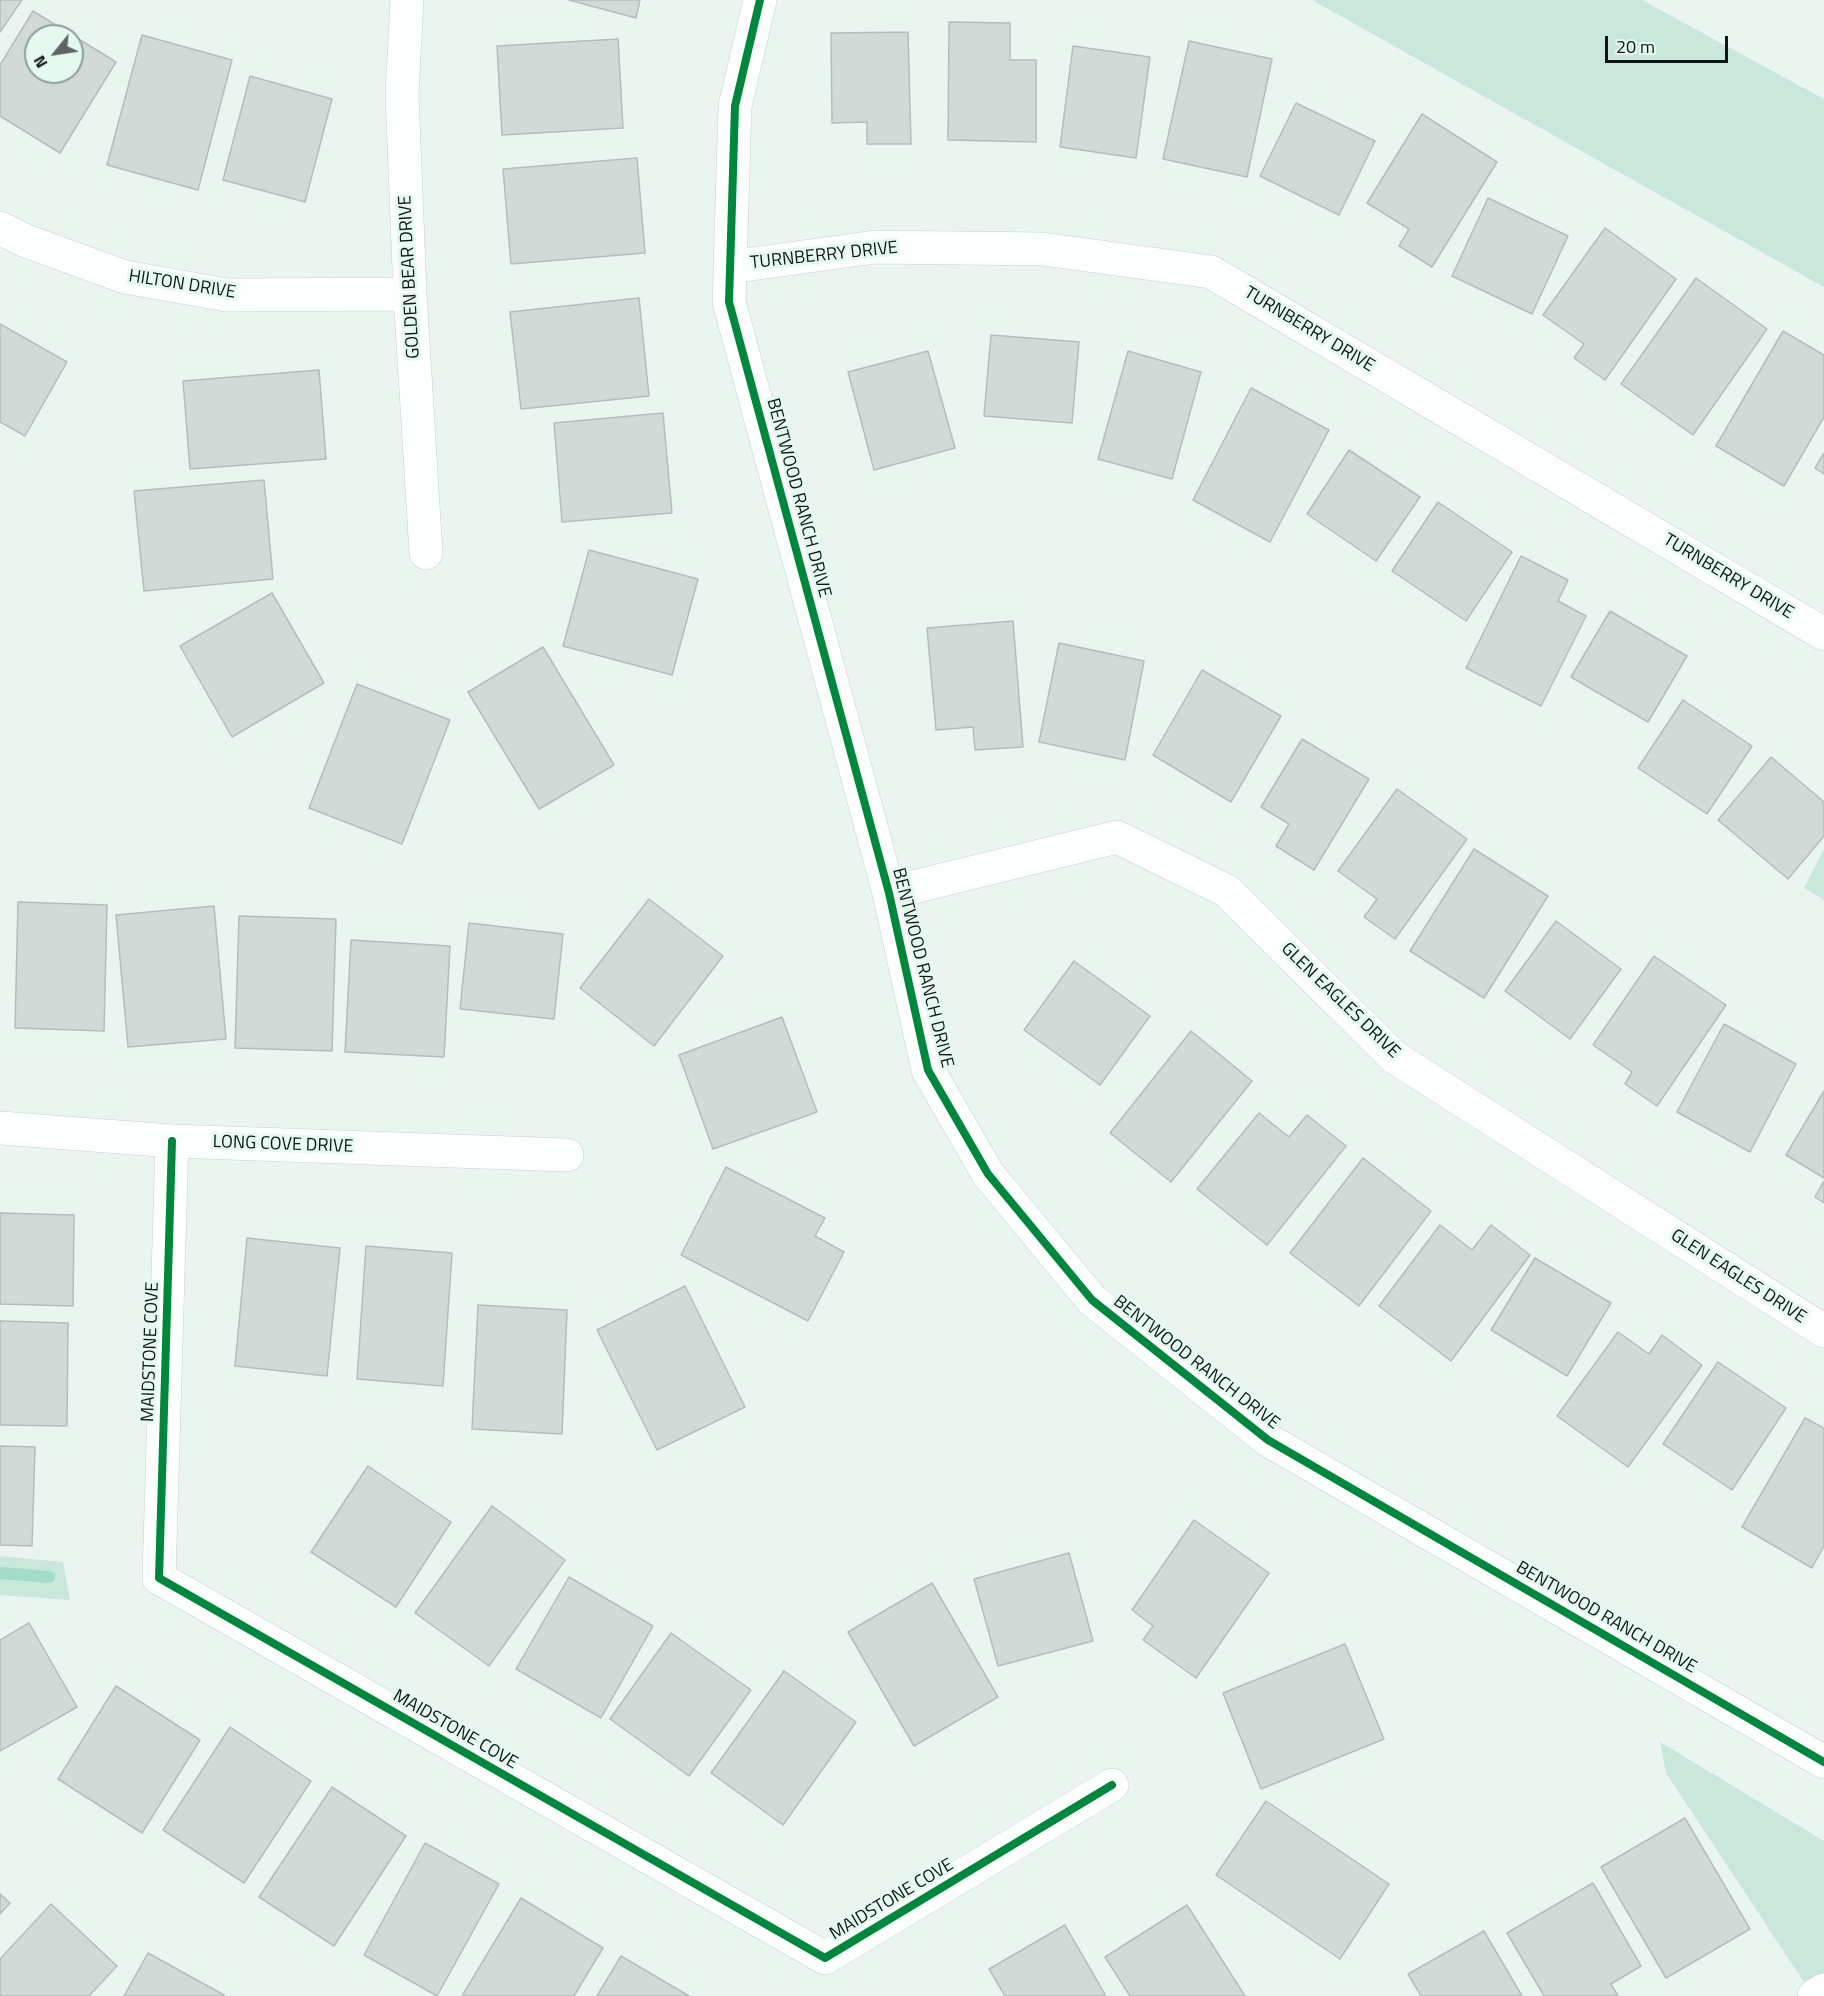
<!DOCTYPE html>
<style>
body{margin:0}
#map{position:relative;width:1824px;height:1996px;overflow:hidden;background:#eaf5f0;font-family:"Titillium Web",sans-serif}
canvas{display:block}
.north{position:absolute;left:24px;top:24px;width:60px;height:60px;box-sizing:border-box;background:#e6f9f1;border:2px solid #909e98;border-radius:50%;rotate:240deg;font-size:16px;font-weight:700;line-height:24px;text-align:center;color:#0f1613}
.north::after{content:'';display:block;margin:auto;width:21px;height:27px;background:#5c6460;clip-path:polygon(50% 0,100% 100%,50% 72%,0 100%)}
.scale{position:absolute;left:1605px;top:36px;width:123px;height:27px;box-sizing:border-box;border:3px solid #0f1613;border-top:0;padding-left:8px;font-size:18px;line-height:21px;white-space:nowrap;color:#0f1613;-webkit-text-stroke:4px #e6f9f1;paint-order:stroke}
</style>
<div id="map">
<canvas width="1824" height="1996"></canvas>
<div class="north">N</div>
<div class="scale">20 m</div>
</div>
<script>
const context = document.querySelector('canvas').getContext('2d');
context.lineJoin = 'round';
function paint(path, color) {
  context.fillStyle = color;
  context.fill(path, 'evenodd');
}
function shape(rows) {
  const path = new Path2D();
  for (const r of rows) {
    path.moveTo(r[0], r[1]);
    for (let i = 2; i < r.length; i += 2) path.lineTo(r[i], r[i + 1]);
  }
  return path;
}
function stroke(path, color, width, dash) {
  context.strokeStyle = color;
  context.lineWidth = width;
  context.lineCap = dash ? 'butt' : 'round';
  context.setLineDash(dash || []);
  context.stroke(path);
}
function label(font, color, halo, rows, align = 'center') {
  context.font = font + ' "Titillium Web",sans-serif';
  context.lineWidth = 6;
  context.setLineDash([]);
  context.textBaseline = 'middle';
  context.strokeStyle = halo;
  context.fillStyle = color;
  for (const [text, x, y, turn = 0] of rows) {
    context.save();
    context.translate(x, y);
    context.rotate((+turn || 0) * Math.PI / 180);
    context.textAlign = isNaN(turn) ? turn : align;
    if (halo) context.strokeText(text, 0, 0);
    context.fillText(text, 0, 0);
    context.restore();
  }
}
paint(shape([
 [1312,0,1642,0,1824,99,1824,287],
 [1824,849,1824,900,1804,888],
 [0,1556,63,1562,70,1600,0,1595],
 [1660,1742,1824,1841,1824,1996,1813,1996,1666,1773]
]), '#cae7dc');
stroke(shape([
 [0,1573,49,1577]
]), '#a3dcc8', 12);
const building = shape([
 [0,0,22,0,0,32,0,0],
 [569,0,640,0,636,18,569,0],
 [33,11,116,62,60,153,0,116,0,65,33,11],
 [36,36,72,36,72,72,36,72,36,36],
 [949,22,1010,23,1010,60,1036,60,1036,142,948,140,949,22],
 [908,32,911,144,867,144,867,122,832,123,831,33,908,32],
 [142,35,232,60,198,190,107,165,142,35],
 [618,39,623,128,502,135,497,46,618,39],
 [1189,41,1272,59,1247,177,1163,159,1189,41],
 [1073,46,1150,57,1136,158,1060,147,1073,46],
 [250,76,332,99,305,202,223,180,250,76],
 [1296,103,1375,141,1339,215,1260,176,1296,103],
 [1422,114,1497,162,1432,267,1399,246,1409,229,1367,203,1422,114],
 [637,158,645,253,511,264,503,169,637,158],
 [1488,198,1568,236,1532,314,1452,276,1488,198],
 [1605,228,1676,279,1605,380,1574,358,1584,344,1543,315,1605,228],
 [1696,278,1767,329,1693,435,1621,384,1696,278],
 [639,298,649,396,521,409,510,312,639,298],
 [0,324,67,362,25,436,0,422,0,324],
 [1783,331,1824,355,1824,417,1784,486,1716,446,1783,331],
 [991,335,1079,342,1072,423,984,416,991,335],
 [928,351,955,448,874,470,848,372,928,351],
 [1128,351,1201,372,1172,479,1098,459,1128,351],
 [319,370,326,459,190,469,183,381,319,370],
 [1251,388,1329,430,1270,542,1193,500,1251,388],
 [663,413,672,513,562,522,554,423,663,413],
 [1349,450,1420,497,1376,561,1307,514,1349,450],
 [1824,453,1824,474,1815,468,1824,453],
 [264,480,273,579,144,591,134,491,264,480],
 [1438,502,1512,552,1466,621,1392,571,1438,502],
 [589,550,698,579,672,675,563,646,589,550],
 [1521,556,1568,580,1558,601,1586,616,1541,706,1466,668,1521,556],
 [272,593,324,683,232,737,180,646,272,593],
 [1610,611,1687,656,1648,722,1571,677,1610,611],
 [1013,621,1023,747,975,750,973,727,936,730,927,628,1013,621],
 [1059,643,1144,661,1125,760,1039,742,1059,643],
 [543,647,614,765,539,809,468,692,543,647],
 [1202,670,1281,716,1231,802,1153,755,1202,670],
 [357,684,450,720,402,844,309,808,357,684],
 [1683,700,1752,746,1707,814,1638,768,1683,700],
 [1302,739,1369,779,1314,870,1276,846,1289,824,1261,807,1302,739],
 [1771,757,1824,802,1824,836,1788,879,1718,820,1771,757],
 [1397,789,1467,839,1395,939,1364,917,1377,899,1338,871,1397,789],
 [1474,849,1548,896,1484,998,1410,951,1474,849],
 [649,899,723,956,654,1046,580,988,649,899],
 [18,902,107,905,104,1031,15,1028,18,902],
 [214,906,226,1039,128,1047,116,915,214,906],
 [239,916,336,919,332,1051,235,1048,239,916],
 [1556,921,1621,969,1570,1039,1505,991,1556,921],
 [469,923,563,934,554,1019,460,1009,469,923],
 [351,940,450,946,444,1057,345,1052,351,940],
 [1654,956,1726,1005,1657,1106,1625,1084,1632,1072,1593,1045,1654,956],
 [1074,961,1150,1016,1100,1085,1024,1030,1074,961],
 [782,1017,817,1112,713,1149,679,1055,782,1017],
 [1724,1024,1796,1064,1750,1152,1677,1112,1724,1024],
 [1191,1031,1252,1081,1171,1182,1110,1133,1191,1031],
 [1824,1091,1824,1178,1786,1155,1824,1091],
 [1259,1113,1289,1137,1307,1115,1346,1146,1267,1245,1197,1189,1259,1113],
 [1363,1158,1431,1211,1359,1306,1290,1253,1363,1158],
 [726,1167,825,1218,815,1236,844,1252,808,1321,681,1255,726,1167],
 [1824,1181,1824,1203,1815,1197,1824,1181],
 [0,1213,74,1215,73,1306,0,1304,0,1213],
 [1440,1225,1472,1250,1491,1225,1530,1255,1451,1361,1379,1306,1440,1225],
 [247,1238,340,1248,327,1376,235,1366,247,1238],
 [366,1246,452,1253,443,1386,357,1379,366,1246],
 [1535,1258,1611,1303,1567,1376,1491,1330,1535,1258],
 [685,1286,745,1407,657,1450,597,1330,685,1286],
 [478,1305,567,1310,562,1434,472,1429,478,1305],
 [0,1321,68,1323,67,1426,0,1425,0,1321],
 [1618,1332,1649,1354,1662,1335,1702,1365,1628,1467,1557,1416,1618,1332],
 [1718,1362,1786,1408,1732,1490,1663,1444,1718,1362],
 [1805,1418,1824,1428,1824,1546,1812,1568,1742,1527,1805,1418],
 [0,1446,35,1447,32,1546,0,1545,0,1446],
 [368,1466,451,1522,396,1607,311,1552,368,1466],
 [492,1506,565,1560,489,1666,415,1613,492,1506],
 [1194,1520,1269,1573,1196,1678,1143,1640,1153,1626,1132,1610,1194,1520],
 [1069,1553,1093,1641,998,1666,974,1579,1069,1553],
 [569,1577,653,1626,601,1718,516,1669,569,1577],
 [932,1583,998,1697,914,1746,848,1632,932,1583],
 [29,1623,77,1707,0,1751,0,1640,29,1623],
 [671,1633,751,1690,689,1776,610,1719,671,1633],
 [1345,1644,1384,1739,1261,1789,1223,1693,1345,1644],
 [784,1671,856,1722,783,1825,711,1773,784,1671],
 [116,1686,200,1740,142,1833,58,1779,116,1686],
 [230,1727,311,1781,244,1883,163,1830,230,1727],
 [332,1787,406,1836,334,1946,259,1897,332,1787],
 [1266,1801,1389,1884,1340,1959,1216,1875,1266,1801],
 [1685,1818,1750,1929,1666,1978,1601,1867,1685,1818],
 [425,1843,499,1884,437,1996,364,1955,425,1843],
 [1593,1883,1641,1966,1611,1984,1618,1996,1544,1996,1507,1933,1593,1883],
 [0,1894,10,1903,0,1914,0,1894],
 [521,1898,603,1948,574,1996,462,1996,521,1898],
 [51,1904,117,1966,89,1996,0,1996,0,1959,51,1904],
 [1187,1905,1245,1996,1130,1996,1105,1957,1187,1905],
 [1065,1925,1106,1996,1005,1996,989,1969,1065,1925],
 [1484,1931,1522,1996,1421,1996,1408,1974,1484,1931],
 [148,1953,224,1995,224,1996,124,1996,148,1953],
 [621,1956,689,1996,597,1996,621,1956]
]);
paint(building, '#d1dad6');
stroke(building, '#b5bdba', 1.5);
const minor = shape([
 [407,0,402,94,410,294,426,553],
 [760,0,735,106,729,302,889,893,928,1070,988,1174,1092,1300,1268,1440,1824,1762],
 [0,228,26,241,125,277,227,295,410,294],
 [730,267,875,247,1043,249,1211,272,1824,634],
 [889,893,1117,837,1227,891,1394,1057,1824,1331],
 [0,1128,172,1141,567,1155],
 [172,1141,159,1578,825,1958,1112,1785],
 [1814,1996,1824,1990]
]);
stroke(minor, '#c8d0cc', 34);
stroke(minor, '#fcfefd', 33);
stroke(shape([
 [760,0,735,106,729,302,889,893,928,1070,988,1174,1092,1300,1268,1440,1824,1762],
 [172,1141,159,1578,825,1958,1112,1785]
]), '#00873e', 8);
label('18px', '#0f1613', '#e6f9f1', [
 ["TURNBERRY DRIVE",824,256,-6],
 ["GOLDEN BEAR DRIVE",410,277,-93],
 ["HILTON DRIVE",182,285,9],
 ["TURNBERRY DRIVE",1309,330,31],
 ["BENTWOOD RANCH DRIVE",798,498,75],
 ["TURNBERRY DRIVE",1728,577,31],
 ["BENTWOOD RANCH DRIVE",922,968,76],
 ["GLEN EAGLES DRIVE",1340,1001,44],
 ["LONG COVE DRIVE",283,1145,2],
 ["GLEN EAGLES DRIVE",1738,1277,33],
 ["MAIDSTONE COVE",151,1352,-88],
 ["BENTWOOD RANCH DRIVE",1196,1363,38],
 ["BENTWOOD RANCH DRIVE",1606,1618,30],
 ["MAIDSTONE COVE",455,1730,30],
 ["MAIDSTONE COVE",892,1900,-31]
]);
</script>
